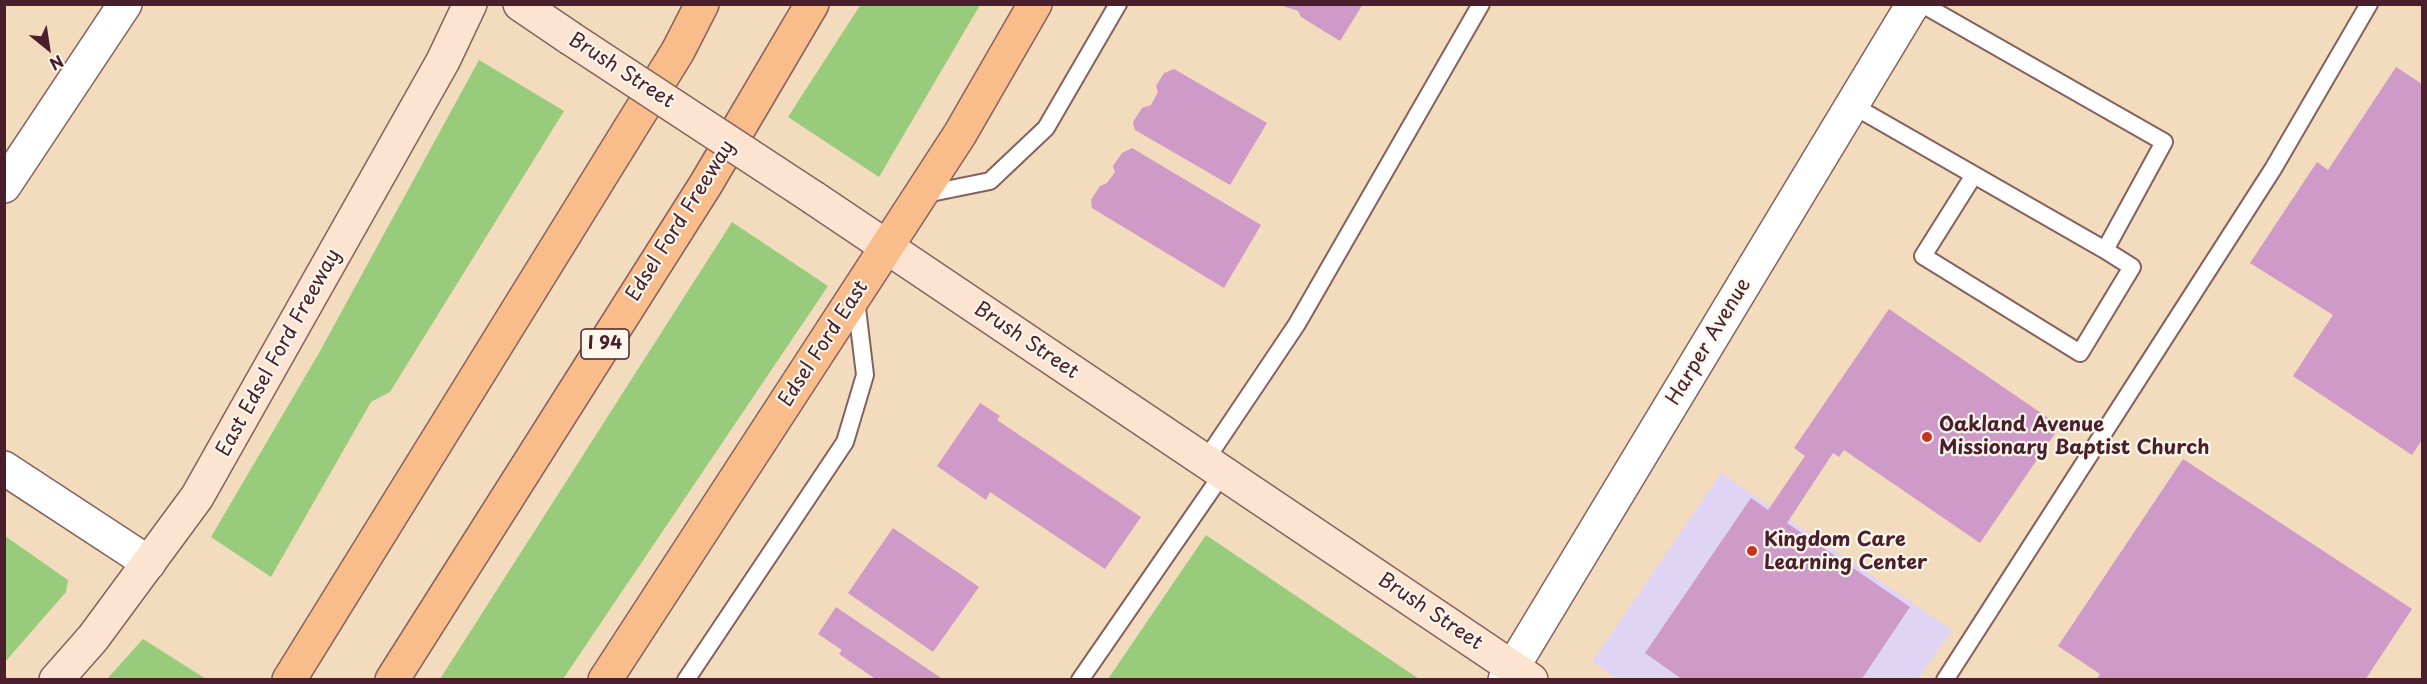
<!DOCTYPE html>
<style>
body{margin:0}
#map{position:relative;width:2427px;height:684px;overflow:hidden;background:#f3dbbd;font-family:"Playpen Sans",sans-serif}
canvas{display:block}
.frame{position:absolute;inset:0;border:6px solid #4a1f2b;pointer-events:none}
.north{position:absolute;left:18px;top:18px;width:60px;height:60px;-webkit-text-stroke:4px #fbf7ec;paint-order:stroke;rotate:150deg;font-size:16px;font-weight:700;line-height:24px;text-align:center;color:#4a1f2b}
.north::after{content:'';display:block;margin:auto;width:21px;height:27px;background:#4a1f2b;clip-path:polygon(50% 0,100% 100%,50% 72%,0 100%)}
</style>
<div id="map">
<canvas width="2427" height="684"></canvas>
<div class="frame"></div>
<div class="north">N</div>
</div>
<script>
const context = document.querySelector('canvas').getContext('2d');
context.lineJoin = 'round';
function paint(path, color) {
  context.fillStyle = color;
  context.fill(path, 'evenodd');
}
function shape(rows) {
  const path = new Path2D();
  for (const r of rows) {
    path.moveTo(r[0], r[1]);
    for (let i = 2; i < r.length; i += 2) path.lineTo(r[i], r[i + 1]);
  }
  return path;
}
function stroke(path, color, width, dash) {
  context.strokeStyle = color;
  context.lineWidth = width;
  context.lineCap = dash ? 'butt' : 'round';
  context.setLineDash(dash || []);
  context.stroke(path);
}
function label(font, color, halo, rows, align = 'center') {
  context.font = font + ' "Playpen Sans",sans-serif';
  context.lineWidth = 4.5;
  context.setLineDash([]);
  context.textBaseline = 'middle';
  context.strokeStyle = halo;
  context.fillStyle = color;
  for (const [text, x, y, turn = 0] of rows) {
    context.save();
    context.translate(x, y);
    context.rotate((+turn || 0) * Math.PI / 180);
    context.textAlign = isNaN(turn) ? turn : align;
    if (halo) context.strokeText(text, 0, 0);
    context.fillText(text, 0, 0);
    context.restore();
  }
}
paint(shape([
 [1721,473,1952,630,1918,679,1618,679,1592,662]
]), '#e0d4f4');
paint(shape([
 [861,4,980,5,879,177,788,117],
 [479,60,564,111,390,392,371,402,271,577,211,537,319,353],
 [732,222,828,286,563,679,440,679],
 [1206,535,1419,679,1108,679],
 [5,536,68,580,66,592,5,662],
 [143,639,206,679,107,679]
]), '#98cc7c');
paint(shape([
 [1277,4,1363,4,1340,41,1301,17,1298,11],
 [2396,67,2422,84,2422,440,2412,455,2293,376,2333,315,2250,263,2317,162,2328,170],
 [1174,69,1267,123,1230,185,1135,130,1133,122,1142,108,1151,105,1158,92,1156,86,1164,73],
 [1132,148,1261,225,1224,288,1092,208,1091,200,1100,186,1107,183,1115,172,1113,166,1122,153],
 [1889,309,2060,426,1980,543,1844,450,1839,457,1833,453,1787,523,1910,607,1861,680,1683,680,1645,653,1751,498,1768,510,1805,456,1794,448],
 [980,403,1000,416,997,420,1141,517,1105,569,990,492,986,500,937,466],
 [2183,459,2412,609,2365,680,2096,680,2100,674,2058,646],
 [893,528,979,587,933,652,848,593],
 [836,607,944,680,877,680,839,654,842,650,818,634]
]), '#ce9ac8');
const lane = shape([
 [1922,4,2164,142,2105,250],
 [1852,105,2105,250,2132,267,2080,353,1923,256,1974,175],
 [921,195,990,181,1046,128,1118,4],
 [1205,461,1297,324,1481,4],
 [686,680,845,442,865,375,856,300],
 [1080,680,1223,473],
 [1945,680,2273,169,2369,4]
]);
const street = shape([
 [4,186,125,4],
 [4,468,149,563],
 [1505,680,1913,4]
]);
const secondary = shape([
 [520,4,570,38],
 [814,198,1531,680],
 [56,680,93,638,197,497,443,61,470,4]
]);
const primary = shape([
 [605,680,960,134,1035,4]
]);
const highway = shape([
 [289,680,678,51,702,4],
 [392,680,706,184,812,4]
]);
stroke(lane, '#85615e', 20);
stroke(street, '#85615e', 36);
stroke(secondary, '#85615e', 36);
stroke(primary, '#85615e', 36);
stroke(highway, '#85615e', 36);
stroke(lane, '#fff', 16);
stroke(street, '#fff', 33);
stroke(secondary, '#fde4d1', 33);
stroke(primary, '#f9bc8b', 33);
stroke(highway, '#f9bc8b', 33);
const secondaryBridge = shape([
 [570,38,814,198]
]);
stroke(secondaryBridge, '#85615e', 36, []);
stroke(secondaryBridge, '#fde4d1', 33);
for (const [x, y, r, color] of [
 [1927,437,6,"#c8321e"],
 [1752,551,6,"#c8321e"]
]) {
  const dot = new Path2D();
  dot.arc(x, y, r, 0, 2 * Math.PI);
  context.fillStyle = color;
  context.fill(dot);
  stroke(dot, '#fbf7ec', 2);
}
for (const [x, y, w] of [
 [605,344,48]
]) {
  const box = new Path2D();
  box.roundRect(x - w / 2, y - 15, w, 30, 4.5);
  context.fillStyle = '#fbf7ec';
  context.fill(box);
  stroke(box, '#4a1f2b', 1.5);
}
label('bold 18px', '#4a1f2b', null, [
 ["I 94",605,344]
]);
label('20px', '#4a1f2b', '#fbf7ec', [
 ["Brush Street",621,71,33],
 ["Edsel Ford Freeway",681,221,-58],
 ["Brush Street",1026,341,34],
 ["Harper Avenue",1709,342,-59],
 ["Edsel Ford East",824,344,-57],
 ["East Edsel Ford Freeway",279,353,-61],
 ["Brush Street",1430,612,34]
]);
label('bold 20px', '#4a1f2b', '#fbf7ec', [
 ["Oakland Avenue",1939,425],
 ["Missionary Baptist Church",1939,448],
 ["Kingdom Care",1764,540],
 ["Learning Center",1764,563]
], 'left');
</script>
